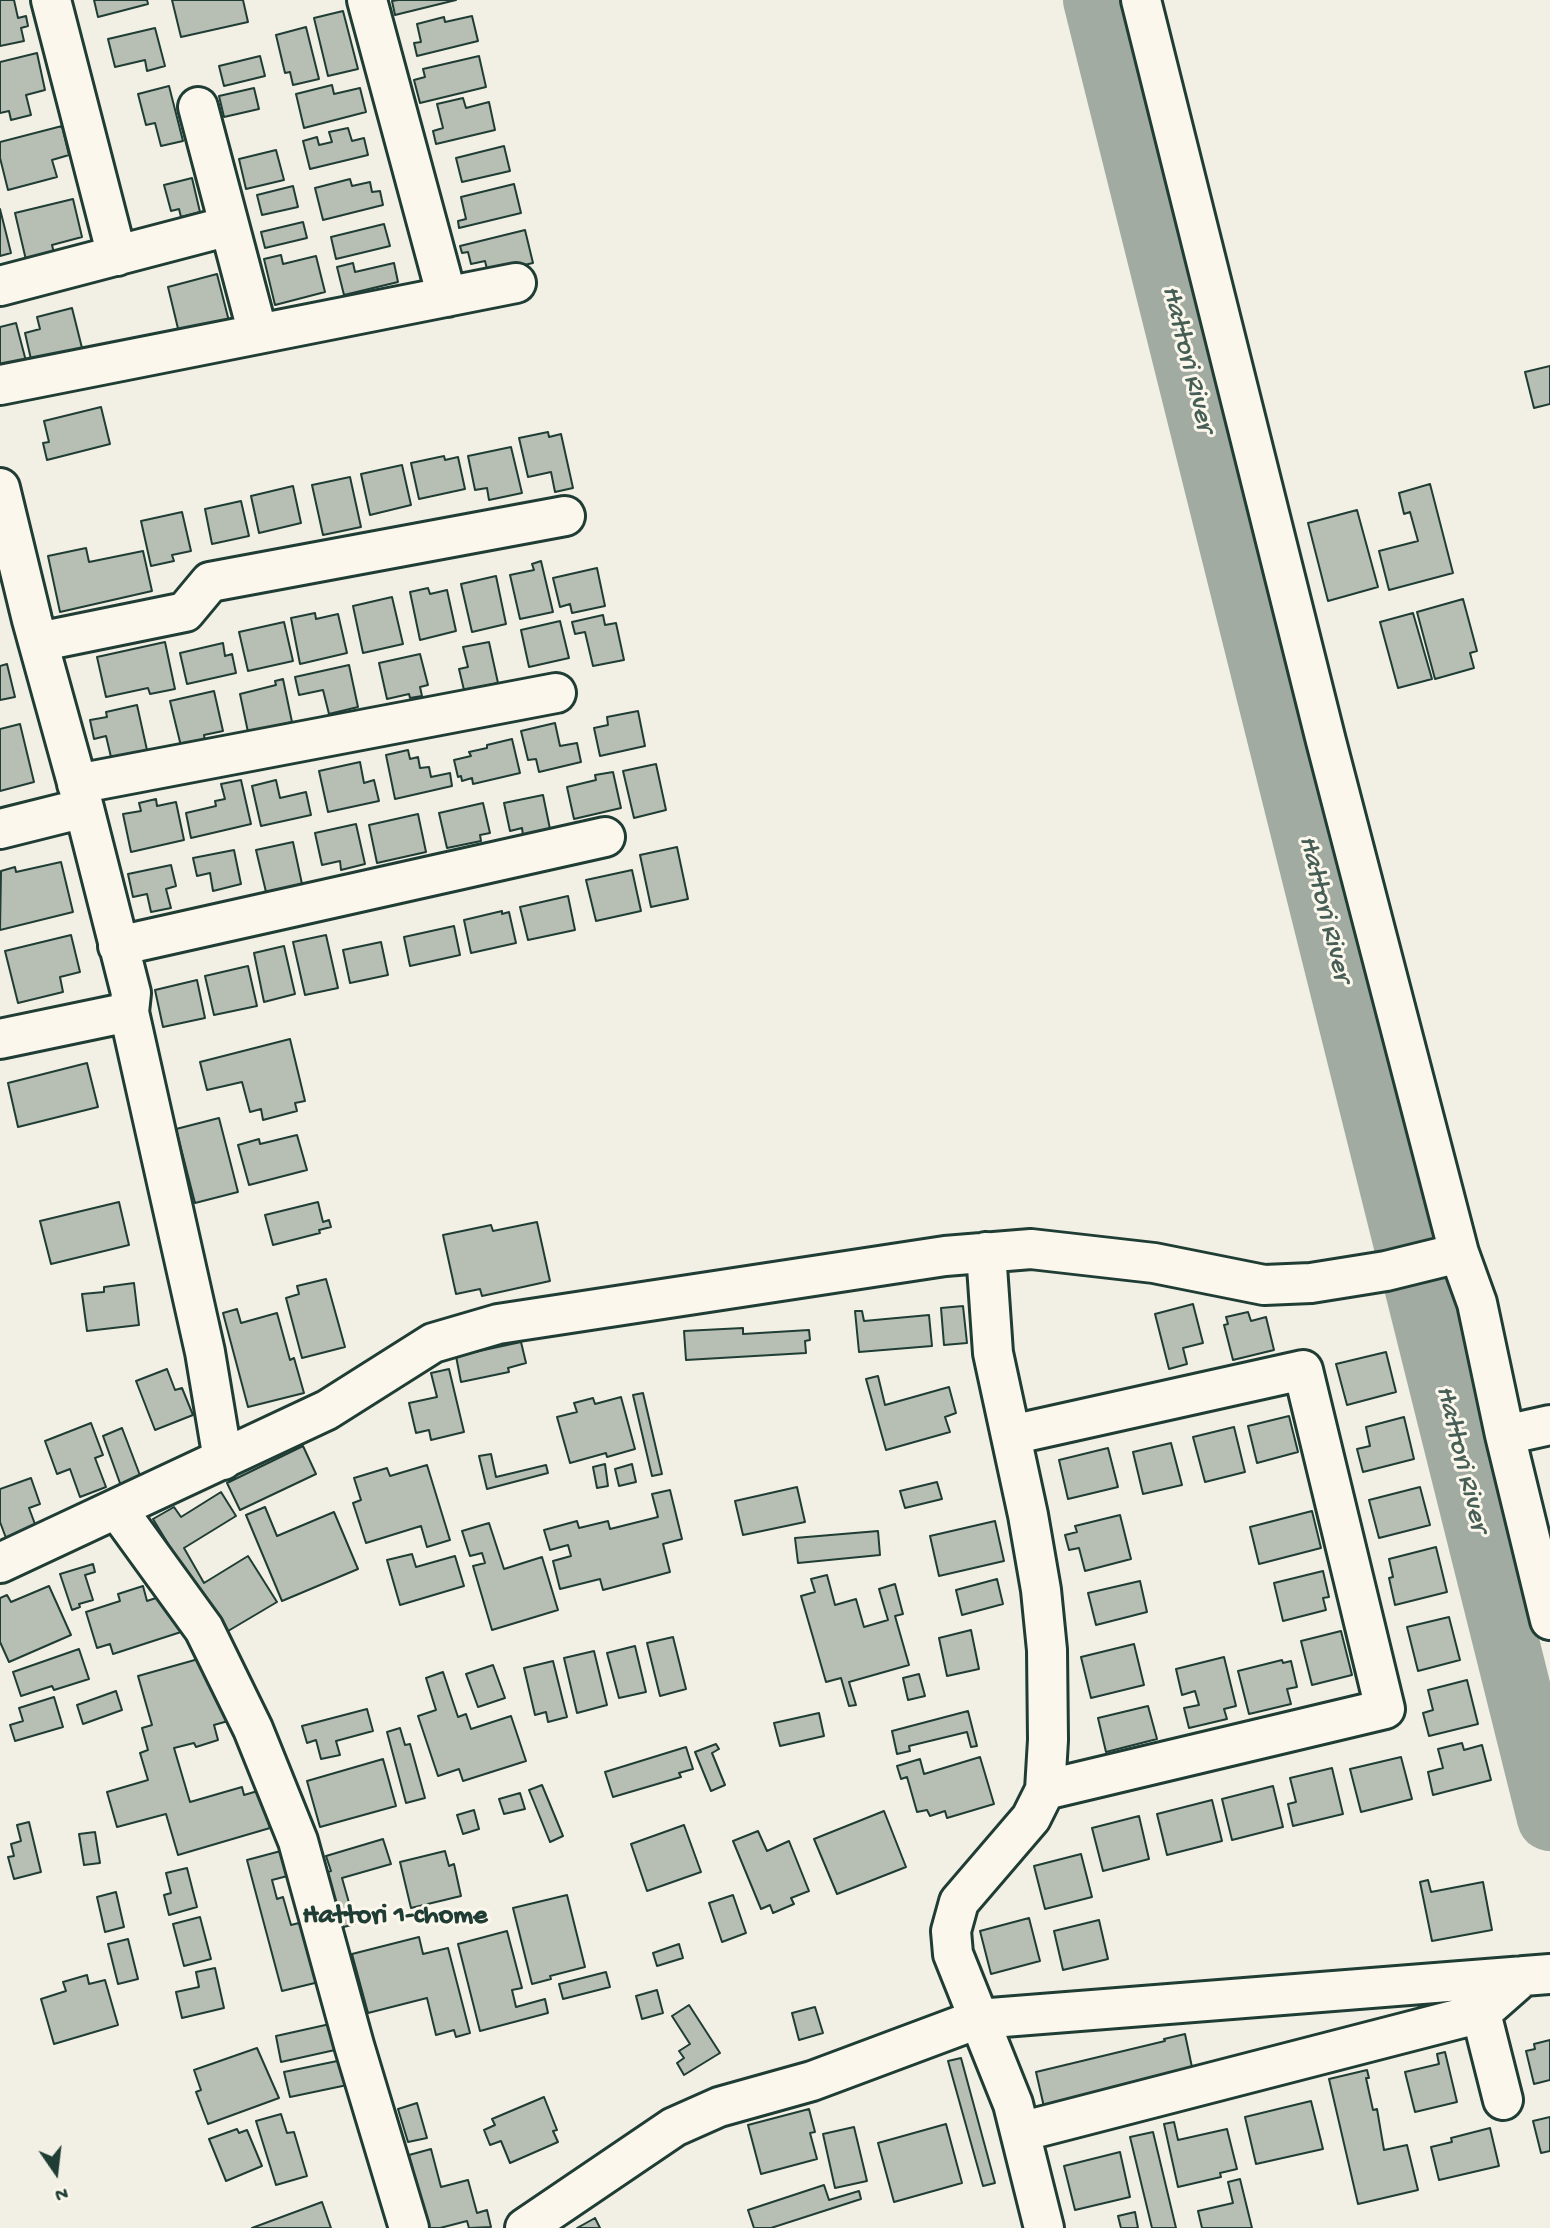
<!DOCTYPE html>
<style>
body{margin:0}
#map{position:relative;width:1550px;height:2228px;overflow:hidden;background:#f2f0e5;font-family:"Gochi Hand",sans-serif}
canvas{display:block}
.north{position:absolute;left:21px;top:2137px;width:70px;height:70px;-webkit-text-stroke:5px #fbf7ec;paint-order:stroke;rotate:166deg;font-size:19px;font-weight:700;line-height:28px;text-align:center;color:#1f3d34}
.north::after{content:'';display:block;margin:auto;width:24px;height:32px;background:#1f3d34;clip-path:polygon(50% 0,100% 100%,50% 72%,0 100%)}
</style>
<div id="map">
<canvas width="1550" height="2228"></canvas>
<div class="north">N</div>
</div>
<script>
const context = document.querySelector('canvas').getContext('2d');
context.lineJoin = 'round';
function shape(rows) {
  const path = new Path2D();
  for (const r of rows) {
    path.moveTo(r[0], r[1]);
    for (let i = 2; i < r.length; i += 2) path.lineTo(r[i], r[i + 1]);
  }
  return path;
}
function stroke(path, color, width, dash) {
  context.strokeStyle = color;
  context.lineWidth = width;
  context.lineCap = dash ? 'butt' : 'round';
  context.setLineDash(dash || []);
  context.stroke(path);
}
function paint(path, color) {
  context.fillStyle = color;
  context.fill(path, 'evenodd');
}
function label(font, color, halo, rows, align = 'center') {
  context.font = font + ' "Gochi Hand",sans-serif';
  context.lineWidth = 6;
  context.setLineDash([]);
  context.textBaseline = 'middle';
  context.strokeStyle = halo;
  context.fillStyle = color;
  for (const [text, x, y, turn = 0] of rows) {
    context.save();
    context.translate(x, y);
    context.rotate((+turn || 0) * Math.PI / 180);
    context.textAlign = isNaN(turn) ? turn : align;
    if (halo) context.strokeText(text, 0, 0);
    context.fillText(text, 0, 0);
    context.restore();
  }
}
stroke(shape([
 [1096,0,1550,1818]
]), '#a2aba1', 66);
const building = shape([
 [0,0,14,0,18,18,26,16,28,26,21,28,24,41,0,46,0,0],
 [94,0,147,0,148,4,98,17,94,0],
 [172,0,243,0,248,22,181,37,172,0],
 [398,0,456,0,395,15,392,1,398,0],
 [343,11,358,69,328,76,314,18,343,11],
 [472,16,478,41,417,56,414,43,421,42,417,24,444,17,445,22,472,16],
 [306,27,319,79,293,85,290,72,285,73,276,35,306,27],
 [155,28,165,66,147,71,145,60,115,67,108,39,155,28],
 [37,53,45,90,26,95,31,115,11,120,9,111,0,113,0,62,37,53],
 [260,56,265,76,224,86,219,66,260,56],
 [479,56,486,87,420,103,414,80,425,77,423,69,479,56],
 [332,85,334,94,360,88,366,112,304,128,296,94,332,85],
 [169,86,183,141,161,146,155,123,146,125,138,94,169,86],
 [254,88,259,109,224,117,219,96,254,88],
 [463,98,466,108,489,102,495,130,436,144,433,131,443,128,437,104,463,98],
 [62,126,69,155,52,160,57,177,8,190,0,158,0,142,62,126],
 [348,128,352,141,364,138,368,155,310,169,303,141,317,137,319,145,332,142,329,132,348,128],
 [504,146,510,171,462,182,456,158,504,146],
 [276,150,284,180,246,189,239,159,276,150],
 [192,178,200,212,181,217,179,209,171,211,164,185,192,178],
 [350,179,352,186,370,182,372,192,380,191,383,205,323,220,315,188,350,179],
 [514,184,521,213,459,228,458,221,466,219,461,197,514,184],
 [293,186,298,207,262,215,257,195,293,186],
 [73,199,82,237,52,245,54,253,26,260,15,213,73,199],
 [0,209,11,253,0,256,0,209],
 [303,222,307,238,265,248,261,232,303,222],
 [384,224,390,246,336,259,331,237,384,224],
 [525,230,533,263,488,273,485,261,471,264,468,252,462,253,460,246,525,230],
 [281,255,283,264,316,256,325,292,275,305,264,259,281,255],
 [353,263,355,272,394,263,398,282,344,295,337,267,353,263],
 [217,274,231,329,181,341,168,287,217,274],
 [72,308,84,356,33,368,25,333,40,329,37,317,72,308],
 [16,323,27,365,0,372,0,327,16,323],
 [1550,366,1550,404,1534,408,1525,372,1550,366],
 [101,407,110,444,47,460,43,443,49,442,44,421,101,407],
 [548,432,549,437,561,434,573,488,555,492,551,472,528,477,519,438,548,432],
 [511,447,522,493,489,500,487,488,475,490,468,456,511,447],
 [444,456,445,460,458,457,465,489,419,499,411,463,444,456],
 [402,465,411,505,370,515,361,474,402,465],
 [350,477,361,527,323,535,312,485,350,477],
 [1430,484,1453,573,1389,590,1379,551,1418,541,1410,512,1404,514,1399,493,1430,484],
 [293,486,301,523,259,533,251,496,293,486],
 [241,501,249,536,212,544,205,509,241,501],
 [1357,510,1378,587,1328,601,1308,523,1357,510],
 [182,512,191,551,172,555,174,561,151,566,141,521,182,512],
 [86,548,89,562,143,551,152,591,60,612,48,556,86,548],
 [541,561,553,612,520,619,510,575,534,570,532,564,541,561],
 [597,568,605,606,572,613,570,604,560,607,553,578,597,568],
 [496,576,506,624,472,632,461,584,496,576],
 [428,588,430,594,447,590,456,631,420,640,410,592,428,588],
 [392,597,403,644,363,653,353,606,392,597],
 [1463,599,1477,651,1470,653,1474,668,1435,679,1417,612,1463,599],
 [315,613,316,619,338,614,347,653,300,664,291,618,315,613],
 [1413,613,1432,679,1398,688,1380,622,1413,613],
 [603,615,605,625,616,623,624,660,593,666,585,632,575,634,572,622,603,615],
 [560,621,569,658,529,667,521,630,560,621],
 [284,622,293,661,248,671,239,632,284,622],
 [165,642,175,689,150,694,148,688,106,697,97,657,165,642],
 [489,642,498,683,464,690,459,669,468,667,463,647,489,642],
 [223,643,225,656,232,654,236,673,187,684,180,653,223,643],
 [420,654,428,685,420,687,422,696,410,698,409,694,387,699,379,663,420,654],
 [7,664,15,697,0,700,0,666,7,664],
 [349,665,358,707,329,714,323,690,299,695,295,677,349,665],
 [283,679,292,722,248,732,240,694,276,685,275,681,283,679],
 [214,691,223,731,204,735,205,741,181,746,170,701,214,691],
 [137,705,147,750,111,757,106,736,94,739,90,720,107,717,106,712,137,705],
 [638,711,645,746,600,756,594,728,608,725,607,717,638,711],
 [555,723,560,746,577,743,581,762,539,772,536,759,528,760,521,731,555,723],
 [20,724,34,782,0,791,0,729,20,724],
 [512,739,520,773,473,784,472,778,462,781,461,776,458,777,454,760,471,756,469,752,487,748,487,745,512,739],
 [408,750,410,759,418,757,420,768,429,767,431,777,450,773,452,786,395,799,386,755,408,750],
 [360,762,364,783,374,780,379,801,328,812,319,771,360,762],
 [656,764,666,810,634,818,623,771,656,764],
 [613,772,621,808,574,819,567,787,596,780,595,775,613,772],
 [241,780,251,824,191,838,186,813,216,806,215,801,225,799,221,784,241,780],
 [276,780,280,798,306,792,311,815,261,826,252,786,276,780],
 [543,795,550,829,523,835,522,828,510,831,504,803,543,795],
 [156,799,157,806,176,802,184,840,131,852,123,814,141,811,139,803,156,799],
 [483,803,490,833,480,835,481,841,447,848,439,813,483,803],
 [418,814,426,852,377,863,369,825,418,814],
 [356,824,365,864,341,870,340,861,322,865,315,833,356,824],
 [293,842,302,884,266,892,256,850,293,842],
 [677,847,688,899,651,907,640,855,677,847],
 [234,850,241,884,213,891,210,873,197,876,193,858,234,850],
 [61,862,73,912,0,930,1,871,15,867,16,872,61,862],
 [171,865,176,886,166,889,171,908,151,912,147,894,133,897,128,874,171,865],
 [632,870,641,911,596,921,586,880,632,870],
 [568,896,575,930,528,940,520,907,568,896],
 [502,911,502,914,509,912,516,943,471,953,464,920,502,911],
 [454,926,460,955,410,966,404,937,454,926],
 [71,935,80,972,60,977,63,992,18,1003,5,951,71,935],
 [326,935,338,988,305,995,293,942,326,935],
 [381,942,388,975,350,983,343,950,381,942],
 [284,946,295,994,264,1002,254,953,284,946],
 [248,966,257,1006,214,1015,205,976,248,966],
 [197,980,205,1018,163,1027,155,990,197,980],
 [290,1039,305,1101,295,1103,297,1111,263,1120,261,1109,250,1112,242,1082,207,1090,200,1062,290,1039],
 [87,1063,98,1107,18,1127,8,1083,87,1063],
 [219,1118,238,1192,195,1203,176,1129,219,1118],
 [297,1135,307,1170,249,1185,238,1145,259,1139,260,1144,297,1135],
 [119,1202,129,1245,51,1264,40,1221,119,1202],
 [318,1202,323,1222,329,1220,331,1227,319,1230,320,1233,273,1245,265,1215,318,1202],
 [537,1222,550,1281,482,1296,480,1289,456,1294,443,1235,491,1225,493,1231,537,1222],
 [326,1279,345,1347,302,1358,286,1298,299,1294,297,1286,326,1279],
 [134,1283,139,1325,87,1331,82,1294,104,1292,104,1287,134,1283],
 [1193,1304,1203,1343,1183,1348,1187,1364,1169,1369,1155,1314,1193,1304],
 [963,1306,967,1343,944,1345,941,1308,963,1306],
 [237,1309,241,1323,277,1313,290,1360,294,1358,304,1393,248,1407,223,1313,237,1309],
 [855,1311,862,1311,864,1321,929,1315,932,1346,859,1352,855,1311],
 [1248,1312,1251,1321,1266,1317,1274,1350,1233,1360,1224,1325,1228,1324,1226,1317,1248,1312],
 [743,1328,743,1334,809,1330,810,1340,805,1341,806,1353,686,1360,684,1331,743,1328],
 [521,1342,526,1363,508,1368,509,1372,461,1382,456,1356,521,1342],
 [1386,1352,1396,1392,1347,1405,1336,1364,1386,1352],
 [167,1369,175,1390,182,1388,193,1415,155,1430,136,1381,167,1369],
 [449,1369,464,1432,431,1440,429,1430,416,1433,409,1403,437,1397,431,1373,449,1369],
 [878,1376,885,1405,949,1387,956,1413,945,1417,950,1432,886,1450,866,1379,878,1376],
 [643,1393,662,1474,652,1476,633,1395,643,1393],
 [621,1397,635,1449,607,1457,606,1453,570,1463,557,1417,577,1412,574,1403,593,1398,595,1404,621,1397],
 [1289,1416,1298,1452,1257,1463,1248,1426,1289,1416],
 [1404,1417,1414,1459,1363,1472,1357,1449,1370,1446,1366,1427,1404,1417],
 [91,1423,103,1455,95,1458,106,1487,80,1497,70,1469,57,1474,45,1441,91,1423],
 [1234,1427,1245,1472,1205,1482,1193,1437,1234,1427],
 [122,1428,141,1478,121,1486,103,1436,122,1428],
 [1171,1443,1182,1485,1143,1494,1133,1452,1171,1443],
 [303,1446,316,1474,240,1510,227,1483,303,1446],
 [1108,1448,1118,1487,1068,1499,1059,1460,1108,1448],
 [491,1454,496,1477,546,1465,548,1473,487,1489,479,1456,491,1454],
 [605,1464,608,1486,597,1488,593,1467,605,1464],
 [632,1464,636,1482,619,1486,615,1469,632,1464],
 [427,1465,450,1540,427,1547,421,1526,366,1543,353,1503,361,1500,354,1478,387,1468,390,1476,427,1465],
 [31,1478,40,1504,29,1508,39,1535,9,1546,0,1522,0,1489,31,1478],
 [937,1482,942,1499,905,1508,900,1491,937,1482],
 [797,1487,805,1522,743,1535,735,1501,797,1487],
 [1420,1487,1430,1525,1379,1538,1369,1500,1420,1487],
 [670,1490,682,1539,663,1544,670,1572,603,1590,600,1579,560,1589,553,1561,571,1556,568,1545,550,1550,544,1530,577,1521,579,1528,608,1521,610,1529,658,1517,652,1494,670,1490],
 [221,1492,236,1516,184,1548,204,1583,248,1556,277,1602,223,1634,153,1519,174,1507,181,1517,221,1492],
 [265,1507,277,1536,334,1512,358,1569,282,1601,246,1515,265,1507],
 [1312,1511,1321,1548,1259,1564,1250,1527,1312,1511],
 [1120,1515,1131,1559,1085,1571,1079,1548,1069,1550,1065,1535,1077,1532,1075,1526,1120,1515],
 [995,1521,1004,1561,939,1576,930,1536,995,1521],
 [489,1523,504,1569,542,1557,558,1610,492,1630,473,1566,485,1563,482,1553,470,1556,462,1531,489,1523],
 [878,1531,880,1555,798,1563,795,1538,878,1531],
 [1436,1547,1447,1592,1395,1605,1389,1578,1393,1577,1389,1559,1436,1547],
 [412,1554,416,1567,455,1556,464,1586,400,1605,387,1560,412,1554],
 [93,1564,95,1572,85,1575,93,1600,79,1604,80,1607,72,1610,60,1574,93,1564],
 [1323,1571,1329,1597,1323,1598,1326,1610,1283,1621,1274,1583,1323,1571],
 [827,1575,835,1605,856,1599,864,1627,888,1620,879,1589,895,1584,903,1614,895,1616,909,1665,849,1682,856,1705,849,1706,841,1678,826,1682,801,1596,815,1592,811,1579,827,1575],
 [997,1579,1003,1604,962,1615,956,1590,997,1579],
 [1140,1581,1147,1612,1096,1625,1088,1593,1140,1581],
 [49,1586,71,1635,9,1662,0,1642,0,1598,7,1595,11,1602,49,1586],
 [143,1586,147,1601,168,1594,181,1632,113,1654,110,1644,97,1648,86,1612,120,1601,118,1594,143,1586],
 [1449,1617,1460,1660,1418,1671,1407,1627,1449,1617],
 [971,1630,979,1669,947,1676,939,1638,971,1630],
 [1341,1631,1352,1675,1312,1685,1301,1641,1341,1631],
 [673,1637,686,1689,660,1696,647,1643,673,1637],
 [1134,1644,1144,1685,1091,1698,1081,1657,1134,1644],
 [635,1646,646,1692,619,1698,607,1653,635,1646],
 [79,1649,89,1679,54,1690,52,1686,21,1696,13,1672,79,1649],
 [594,1651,607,1705,577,1713,564,1658,594,1651],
 [209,1656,228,1721,214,1725,218,1740,196,1747,194,1743,174,1748,190,1802,242,1787,244,1795,268,1788,274,1809,265,1812,270,1828,178,1855,166,1814,117,1827,107,1792,148,1780,140,1753,148,1750,142,1728,152,1725,138,1676,209,1656],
 [1224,1657,1236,1706,1224,1709,1227,1719,1189,1728,1184,1708,1199,1705,1195,1691,1182,1695,1176,1669,1224,1657],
 [1282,1660,1283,1663,1291,1661,1297,1687,1287,1689,1291,1704,1249,1714,1238,1671,1282,1660],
 [553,1661,567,1717,548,1722,546,1712,535,1715,524,1668,553,1661],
 [493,1665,505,1698,478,1707,466,1674,493,1665],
 [443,1672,458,1717,466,1714,471,1729,511,1716,526,1761,463,1781,459,1769,438,1776,418,1716,436,1710,426,1678,443,1672],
 [919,1674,925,1696,908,1700,903,1678,919,1674],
 [1467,1680,1478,1724,1429,1736,1423,1713,1433,1710,1428,1690,1467,1680],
 [116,1691,122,1710,83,1724,77,1705,116,1691],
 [54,1697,63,1727,15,1741,10,1725,23,1721,19,1708,54,1697],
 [1148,1706,1157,1739,1106,1752,1098,1718,1148,1706],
 [367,1709,373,1731,336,1741,340,1755,321,1759,316,1740,307,1743,302,1726,367,1709],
 [968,1711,977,1746,971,1747,967,1732,909,1746,910,1751,897,1754,892,1731,968,1711],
 [819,1713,824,1736,780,1746,774,1723,819,1713],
 [400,1728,405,1745,410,1744,425,1798,406,1803,387,1732,400,1728],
 [1462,1743,1464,1750,1482,1745,1491,1780,1433,1795,1428,1772,1443,1768,1438,1749,1462,1743],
 [716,1744,719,1749,712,1753,725,1785,711,1791,695,1752,716,1744],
 [686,1747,693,1769,679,1773,681,1777,613,1797,605,1772,686,1747],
 [980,1757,994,1804,947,1818,945,1811,930,1816,927,1810,917,1812,907,1777,901,1779,897,1766,920,1759,924,1774,980,1757],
 [1401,1757,1412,1799,1361,1812,1350,1769,1401,1757],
 [383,1759,396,1806,320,1827,307,1781,383,1759],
 [1332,1768,1343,1814,1293,1826,1288,1804,1296,1802,1290,1778,1332,1768],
 [542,1785,563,1836,550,1842,529,1790,542,1785],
 [1273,1786,1283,1827,1232,1840,1222,1799,1273,1786],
 [520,1793,525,1809,504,1814,499,1799,520,1793],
 [1212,1800,1222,1841,1167,1855,1157,1814,1212,1800],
 [474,1810,479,1829,463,1834,457,1815,474,1810],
 [884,1811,906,1867,837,1894,814,1839,884,1811],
 [1139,1816,1149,1859,1103,1871,1092,1828,1139,1816],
 [29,1822,41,1872,14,1879,8,1857,14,1856,11,1844,21,1841,17,1825,29,1822],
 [684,1825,701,1872,647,1891,631,1844,684,1825],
 [758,1831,767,1851,789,1841,809,1891,791,1898,794,1904,773,1913,770,1905,761,1909,733,1841,758,1831],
 [95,1832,100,1863,84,1865,79,1834,95,1832],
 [383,1839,391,1864,342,1878,355,1924,340,1928,324,1873,331,1871,326,1856,383,1839],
 [292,1848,299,1873,272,1880,277,1899,283,1897,291,1925,307,1921,323,1981,282,1991,247,1860,292,1848],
 [445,1851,449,1866,454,1864,461,1896,411,1908,400,1862,445,1851],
 [1081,1854,1092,1897,1045,1909,1034,1866,1081,1854],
 [187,1868,197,1907,169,1915,164,1895,171,1893,166,1873,187,1868],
 [1428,1880,1431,1892,1483,1882,1492,1930,1432,1941,1420,1882,1428,1880],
 [116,1892,124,1927,105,1932,97,1897,116,1892],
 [567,1895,585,1967,550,1976,551,1979,532,1984,513,1908,567,1895],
 [733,1895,746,1933,722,1942,709,1903,733,1895],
 [200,1917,211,1959,184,1966,173,1924,200,1917],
 [1029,1918,1040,1961,991,1974,980,1931,1029,1918],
 [1099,1920,1108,1959,1063,1970,1054,1931,1099,1920],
 [507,1931,522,1988,512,1990,516,2007,545,1999,548,2013,480,2031,458,1944,507,1931],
 [419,1937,423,1954,448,1948,470,2033,456,2037,454,2030,436,2035,427,1998,368,2013,352,1954,419,1937],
 [128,1939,138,1979,118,1984,108,1944,128,1939],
 [679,1944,683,1958,657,1966,653,1953,679,1944],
 [215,1968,224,2008,182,2018,176,1992,199,1987,196,1972,215,1968],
 [606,1972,610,1987,563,1999,559,1984,606,1972],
 [87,1975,89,1984,105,1980,118,2025,54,2044,41,1999,66,1991,63,1982,87,1975],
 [657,1990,663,2013,642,2019,636,1996,657,1990],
 [689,2005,720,2053,684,2075,677,2063,684,2058,679,2051,690,2044,672,2016,689,2005],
 [815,2007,823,2033,799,2040,792,2013,815,2007],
 [339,2022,344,2048,281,2062,276,2036,339,2022],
 [1185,2034,1193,2072,1044,2107,1036,2072,1165,2041,1164,2039,1185,2034],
 [1550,2040,1550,2080,1534,2084,1526,2051,1535,2049,1534,2044,1550,2040],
 [257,2048,279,2098,208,2124,196,2092,201,2090,194,2070,257,2048],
 [1445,2052,1457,2102,1415,2112,1405,2072,1439,2064,1437,2054,1445,2052],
 [961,2058,995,2183,983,2186,948,2061,961,2058],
 [347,2059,352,2084,290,2097,284,2072,347,2059],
 [1367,2070,1369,2078,1366,2078,1373,2110,1377,2109,1384,2150,1407,2145,1418,2190,1358,2204,1329,2079,1367,2070],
 [544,2097,557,2130,553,2131,558,2142,510,2163,501,2141,490,2145,484,2130,495,2125,492,2119,544,2097],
 [1311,2101,1323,2149,1256,2164,1245,2117,1311,2101],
 [417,2103,427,2138,408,2142,398,2109,417,2103],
 [809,2109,815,2132,810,2133,817,2159,761,2174,748,2125,809,2109],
 [281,2114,287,2133,294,2132,307,2176,276,2185,256,2121,281,2114],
 [1550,2117,1550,2151,1541,2153,1533,2121,1550,2117],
 [1174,2122,1178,2140,1227,2129,1237,2169,1220,2173,1221,2177,1178,2187,1164,2124,1174,2122],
 [946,2124,962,2183,894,2202,878,2143,946,2124],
 [854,2127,867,2181,835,2188,823,2134,854,2127],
 [1490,2128,1499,2166,1439,2180,1431,2147,1452,2142,1451,2138,1490,2128],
 [237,2129,239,2133,247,2130,262,2166,226,2181,209,2139,237,2129],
 [1153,2132,1176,2228,1152,2228,1130,2137,1153,2132],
 [431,2149,441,2187,468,2180,477,2213,487,2210,491,2227,469,2228,467,2221,440,2228,428,2228,409,2155,431,2149],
 [1120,2152,1130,2197,1075,2210,1064,2166,1120,2152],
 [1240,2179,1252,2228,1202,2228,1198,2211,1233,2203,1228,2182,1240,2179],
 [824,2185,829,2200,859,2191,861,2199,771,2228,754,2228,748,2210,824,2185],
 [322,2202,331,2228,252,2228,322,2202],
 [1135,2212,1138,2228,1121,2228,1118,2216,1135,2212],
 [595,2218,600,2228,577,2228,595,2218]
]);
paint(building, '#b7beb3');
stroke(building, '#1f3d34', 2);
const street = shape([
 [51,0,117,256],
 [367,0,447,297],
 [1141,0,1326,741,1459,1253,1477,1303,1505,1435,1550,1620],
 [198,107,258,334],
 [0,286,229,226],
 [0,385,516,283],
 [0,488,32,620,84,808,131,993,129,1012,205,1352,223,1460],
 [38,642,185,612,210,582,565,516],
 [77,784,556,693],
 [0,829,84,808],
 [118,946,605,837],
 [0,1039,129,1012],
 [986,1252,993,1353,1028,1515,1041,1590,1047,1650,1048,1740,1045,1790,1031,1818,959,1902,951,1931,953,1954,1013,2104,1044,2228],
 [1011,1435,1303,1370,1385,1709,1045,1790],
 [1505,1435,1550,1425],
 [117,1509,204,1629,253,1729,298,1841,354,2045,409,2228],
 [0,1563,327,1410,433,1343,498,1324,945,1256,1031,1249,1154,1263,1264,1285,1311,1283,1386,1271,1459,1253],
 [1481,2013,1503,2100],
 [1020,2132,1481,2013,1523,1976],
 [525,2228,674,2127,719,2107,812,2081,978,2019,1550,1974]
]);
stroke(street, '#1f3d34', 44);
stroke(street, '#fbf7ec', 38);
label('italic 28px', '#465e55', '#fbf7ec', [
 ["Hattori River",1186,359,76],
 ["Hattori River",1323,909,76],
 ["Hattori River",1460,1459,76]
]);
label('bold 28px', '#1f3d34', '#fbf7ec', [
 ["Hattori 1-chome",395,1918]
]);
</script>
